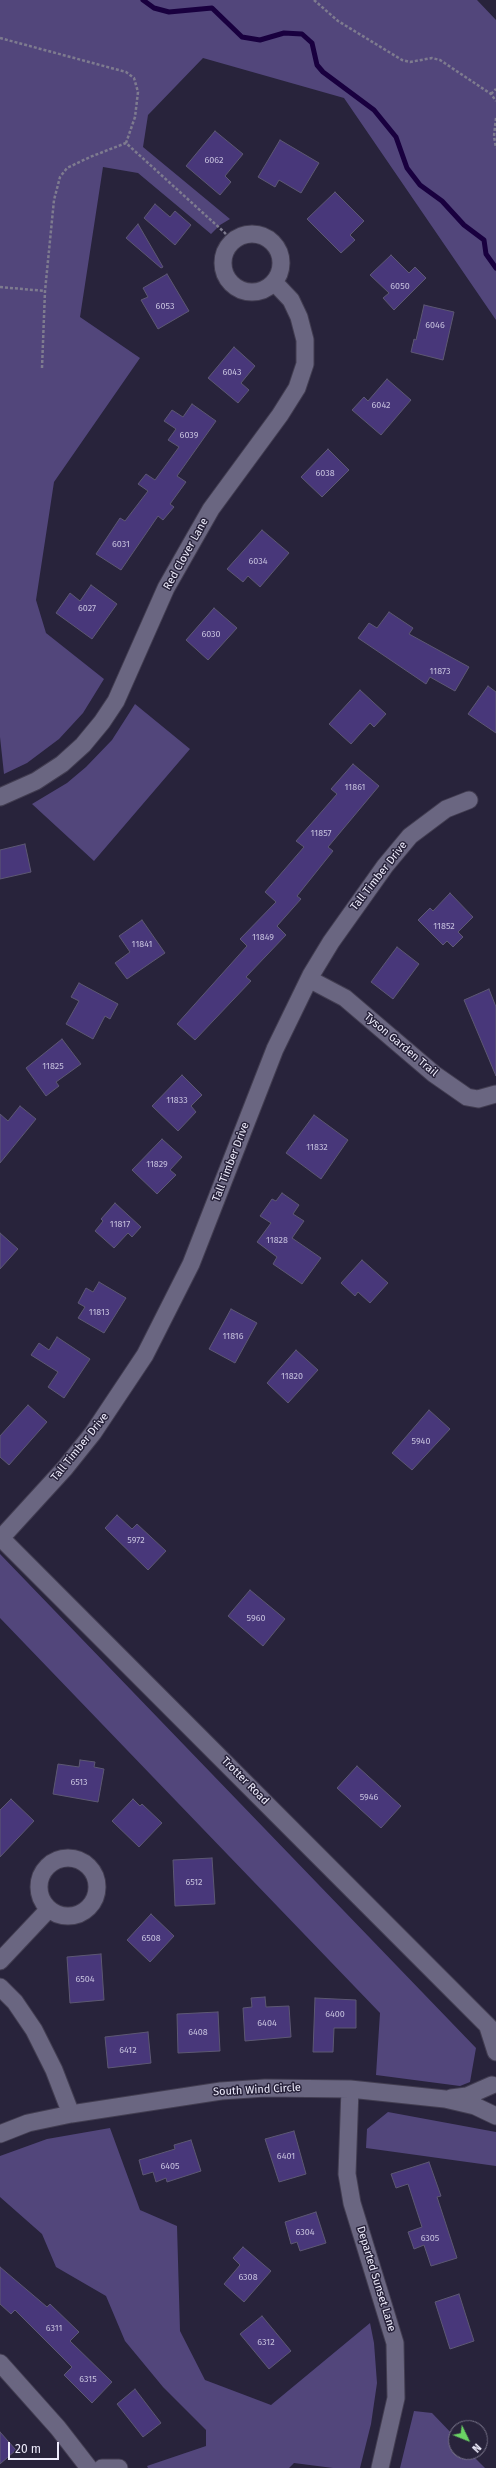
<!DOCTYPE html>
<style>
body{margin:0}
#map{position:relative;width:496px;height:2468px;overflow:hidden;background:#28233b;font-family:"Fira Sans",sans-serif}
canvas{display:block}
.north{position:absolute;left:448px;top:2420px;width:40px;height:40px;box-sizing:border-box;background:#28233b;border:1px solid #777388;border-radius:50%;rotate:133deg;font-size:11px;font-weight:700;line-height:16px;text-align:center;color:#eeecfc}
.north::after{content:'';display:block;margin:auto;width:14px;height:18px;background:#6ad364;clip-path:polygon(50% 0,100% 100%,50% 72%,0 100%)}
.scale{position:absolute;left:8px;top:2442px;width:51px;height:18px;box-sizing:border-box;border:2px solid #eeecfc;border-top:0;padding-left:5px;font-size:12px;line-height:14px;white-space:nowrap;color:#eeecfc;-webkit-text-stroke:3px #28233b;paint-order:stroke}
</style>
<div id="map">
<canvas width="496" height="2468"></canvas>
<div class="north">N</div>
<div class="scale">20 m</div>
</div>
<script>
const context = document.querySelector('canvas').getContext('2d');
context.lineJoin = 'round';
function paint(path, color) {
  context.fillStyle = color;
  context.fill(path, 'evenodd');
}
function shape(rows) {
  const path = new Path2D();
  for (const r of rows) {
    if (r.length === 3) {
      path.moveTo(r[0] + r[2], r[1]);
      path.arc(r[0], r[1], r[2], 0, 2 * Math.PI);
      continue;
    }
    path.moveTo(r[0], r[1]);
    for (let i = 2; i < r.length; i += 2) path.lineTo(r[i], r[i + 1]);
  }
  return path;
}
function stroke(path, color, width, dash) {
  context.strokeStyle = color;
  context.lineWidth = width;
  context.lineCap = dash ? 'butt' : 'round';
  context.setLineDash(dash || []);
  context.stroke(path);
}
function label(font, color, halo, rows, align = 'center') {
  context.font = font + ' "Fira Sans",sans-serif';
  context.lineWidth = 3;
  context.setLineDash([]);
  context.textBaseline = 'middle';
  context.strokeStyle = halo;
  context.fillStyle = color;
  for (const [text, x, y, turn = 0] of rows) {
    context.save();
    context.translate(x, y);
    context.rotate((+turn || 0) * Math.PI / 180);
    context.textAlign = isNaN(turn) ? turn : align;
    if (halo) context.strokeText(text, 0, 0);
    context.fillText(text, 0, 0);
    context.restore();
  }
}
paint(shape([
 [0,0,477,0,496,20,496,320,344,98,203,58,148,115,143,147,230,219,220,225,211,234,138,173,103,167,80,317,140,358,54,482,36,600,46,633,104,679,83,713,59,739,27,763,4,774,0,737],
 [135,704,190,749,94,861,32,804,67,783,86,767,112,740],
 [0,1554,476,2048,470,2082,460,2086,376,2075,380,2013,0,1618],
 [388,2112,496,2132,496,2166,366,2148,367,2129],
 [110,2128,140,2210,177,2226,180,2331,205,2380,271,2405,370,2323,374,2343,377,2383,371,2424,360,2468,333,2468,294,2463,289,2468,148,2468,147,2466,206,2446,206,2430,163,2387,125,2341,106,2296,56,2267,42,2234,0,2197,0,2156,47,2139],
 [414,2411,432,2413,456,2438,456,2452,469,2452,485,2468,400,2468]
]), '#52467b');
stroke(shape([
 [143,0,154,8,169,12,212,8,242,37,260,40,284,33,302,34,312,43,317,65,323,72,374,110,396,137,407,168,420,185,442,201,464,225,484,240,486,254,496,268]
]), '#19003f', 5);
const building = shape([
 [215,131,243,154,225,176,231,182,220,195,186,166,215,131],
 [280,140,319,163,301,193,279,180,275,187,258,177,280,140],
 [335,192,364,221,350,235,355,240,341,253,307,219,335,192],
 [155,204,170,217,175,211,191,225,175,245,144,218,155,204],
 [138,224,163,267,161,268,126,238,138,224],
 [391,255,409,273,415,267,426,278,394,310,383,298,389,293,370,275,391,255],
 [167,274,189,311,158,329,141,300,148,297,143,288,167,274],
 [424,305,454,312,443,360,411,352,414,339,416,340,424,305],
 [234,347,255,366,241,383,249,390,238,403,208,378,234,347],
 [387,379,411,400,381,435,352,410,364,397,368,401,387,379],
 [192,404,216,421,177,476,186,482,170,504,174,507,163,520,158,516,121,570,96,554,120,518,125,521,148,491,138,484,146,474,155,480,179,447,168,440,176,429,164,421,172,410,183,417,192,404],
 [328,449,349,470,322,497,301,477,328,449],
 [262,530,289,553,260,587,248,576,243,582,227,569,262,530],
 [91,585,117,604,92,639,56,613,70,593,80,601,91,585],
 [214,608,237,628,208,660,186,640,214,608],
 [389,612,413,628,409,634,469,667,455,691,430,677,426,684,358,638,369,623,377,628,389,612],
 [488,686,496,692,496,733,468,714,488,686],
 [360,690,386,714,374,727,370,723,351,744,329,724,360,690],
 [353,764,379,786,328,847,333,851,297,896,301,899,277,926,286,935,246,977,251,981,195,1040,177,1024,247,946,240,939,276,902,265,892,304,847,296,841,337,794,331,789,353,764],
 [25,844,31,872,0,879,0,850,25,844],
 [450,893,473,917,458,932,463,937,453,947,447,941,443,945,418,920,430,908,433,911,450,893],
 [142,920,165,953,127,979,115,963,130,952,119,936,142,920],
 [397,947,419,964,393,999,371,982,397,947],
 [79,983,118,1004,110,1019,105,1016,93,1039,66,1024,79,1001,71,997,79,983],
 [489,989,496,1007,496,1076,464,1000,489,989],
 [62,1039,81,1064,56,1082,59,1086,46,1096,26,1068,62,1039],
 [182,1075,202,1095,191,1106,196,1112,178,1131,152,1106,182,1075],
 [20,1106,36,1119,0,1163,0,1114,8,1121,20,1106],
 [314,1115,348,1140,321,1179,286,1153,314,1115],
 [162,1139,182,1157,170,1170,176,1175,157,1194,132,1170,162,1139],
 [282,1193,299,1205,293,1214,304,1221,292,1238,321,1258,302,1284,273,1264,277,1257,257,1242,271,1223,260,1216,272,1199,276,1201,282,1193],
 [115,1203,141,1227,132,1237,128,1233,114,1248,95,1231,103,1221,101,1219,115,1203],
 [0,1233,18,1249,0,1269,0,1233],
 [362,1260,388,1283,370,1303,358,1292,355,1296,341,1283,362,1260],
 [99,1282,126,1298,104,1333,78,1318,85,1307,78,1303,86,1288,93,1292,99,1282],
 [231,1309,257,1323,235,1363,209,1349,231,1309],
 [57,1337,90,1359,64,1398,48,1387,58,1372,31,1355,39,1343,49,1350,57,1337],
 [296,1350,318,1370,288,1403,267,1383,296,1350],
 [28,1405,47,1422,9,1465,0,1457,0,1436,28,1405],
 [429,1410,450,1429,412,1470,392,1453,429,1410],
 [117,1515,132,1529,137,1524,166,1551,148,1570,105,1528,117,1515],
 [250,1590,285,1619,263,1646,228,1616,250,1590],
 [80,1760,95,1762,94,1767,104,1769,98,1802,53,1794,58,1764,79,1767,80,1760],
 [357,1766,401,1806,381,1828,337,1788,357,1766],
 [11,1799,34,1821,0,1857,0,1810,11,1799],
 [133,1799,140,1806,142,1804,162,1823,139,1847,112,1821,133,1799],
 [212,1858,215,1904,175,1906,173,1860,212,1858],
 [151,1914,174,1936,150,1962,127,1940,151,1914],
 [101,1954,104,2000,70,2003,67,1957,101,1954],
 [265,1997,266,2007,289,2006,291,2037,245,2041,243,2008,252,2007,251,1998,265,1997],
 [315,1998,356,2000,356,2028,334,2028,333,2052,313,2052,315,1998],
 [218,2012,220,2051,178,2053,177,2014,218,2012],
 [148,2032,151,2063,108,2068,105,2037,148,2032],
 [294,2131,306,2174,279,2182,265,2139,294,2131],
 [191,2140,201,2171,167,2182,166,2178,156,2182,153,2172,143,2175,139,2160,175,2149,174,2145,191,2140],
 [429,2162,441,2196,437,2197,457,2258,431,2266,424,2245,414,2249,408,2232,422,2227,408,2184,396,2188,391,2174,429,2162],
 [316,2212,326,2243,300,2251,297,2242,291,2244,285,2222,316,2212],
 [243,2247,271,2271,244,2302,224,2284,240,2265,233,2258,243,2247],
 [0,2267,47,2307,50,2304,79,2332,70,2341,112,2382,92,2403,64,2375,72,2367,15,2310,11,2314,0,2304,0,2267],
 [459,2294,474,2341,450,2349,435,2302,459,2294],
 [262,2316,291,2351,269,2369,240,2334,262,2316],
 [135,2389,161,2423,143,2437,117,2404,135,2389],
 [0,2432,16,2450,0,2464,0,2432]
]);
paint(building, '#48377a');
stroke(building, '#5d5873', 1);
const minor = shape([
 [252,263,29],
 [0,797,36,781,62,764,83,745,102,722,116,701,166,588,211,509,280,415,297,388,305,364,305,340,299,317,291,300,274,282],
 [309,979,345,998,434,1074,467,1097,478,1099,496,1094],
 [0,1537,496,2034],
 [1,1538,65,1468,93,1433,145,1355,191,1264,275,1049,311,975,331,942,385,866,410,836,446,809,469,800],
 [68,1887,29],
 [0,1961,48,1910],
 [0,1987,15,2002,34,2030,54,2070,71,2114],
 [488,2027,496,2052],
 [350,2089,347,2174,352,2203,395,2343,396,2398,380,2468],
 [451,2098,467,2096,492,2085],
 [0,2134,28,2123,71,2114,221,2091,265,2088,350,2089,445,2099,475,2106,496,2116],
 [0,2363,58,2428,89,2468],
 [102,2468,119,2468]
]);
stroke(minor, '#423d51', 19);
stroke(shape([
 [314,0,338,21,402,60,410,62,432,58,440,60,491,94,496,101],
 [0,38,126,72,134,78,138,92,135,117,126,143],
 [491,94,496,89],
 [496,118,494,136,496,148],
 [0,287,45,291],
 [42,368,45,291,54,200,60,177,67,168,90,157,126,143,224,232,232,241]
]), '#7e7b8f', 2.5, [3, 2]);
stroke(minor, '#6a6681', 17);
label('9px', '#c4bfdc', null, [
 ["6062",214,160],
 ["6050",400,286],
 ["6053",165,306],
 ["6046",435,325],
 ["6043",232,372],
 ["6042",381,405],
 ["6039",189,435],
 ["6038",325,473],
 ["6031",121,544],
 ["6034",258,561],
 ["6027",87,608],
 ["6030",211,634],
 ["11873",440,671],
 ["11861",355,787],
 ["11857",321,833],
 ["11852",444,926],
 ["11849",263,937],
 ["11841",142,944],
 ["11825",53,1066],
 ["11833",177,1100],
 ["11832",317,1147],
 ["11829",157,1164],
 ["11817",120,1224],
 ["11828",277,1240],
 ["11813",99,1312],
 ["11816",233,1336],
 ["11820",292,1376],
 ["5940",421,1441],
 ["5972",136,1540],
 ["5960",256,1618],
 ["6513",79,1782],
 ["5946",369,1797],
 ["6512",194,1882],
 ["6508",151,1938],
 ["6504",85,1979],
 ["6400",335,2014],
 ["6404",267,2023],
 ["6408",198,2032],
 ["6412",128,2050],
 ["6401",286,2156],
 ["6405",170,2166],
 ["6304",305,2232],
 ["6305",430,2238],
 ["6308",248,2277],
 ["6311",54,2328],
 ["6312",266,2342],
 ["6315",88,2379]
]);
label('11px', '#eeecfc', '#28233b', [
 ["Red Clover Lane",186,554,-61],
 ["Tall Timber Drive",379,876,-52],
 ["Tyson Garden Trail",401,1045,40],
 ["Tall Timber Drive",231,1162,-69],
 ["Tall Timber Drive",80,1447,-51],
 ["Trotter Road",245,1781,45],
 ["South Wind Circle",257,2090,-3],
 ["Departed Sunset Lane",376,2279,73]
]);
</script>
